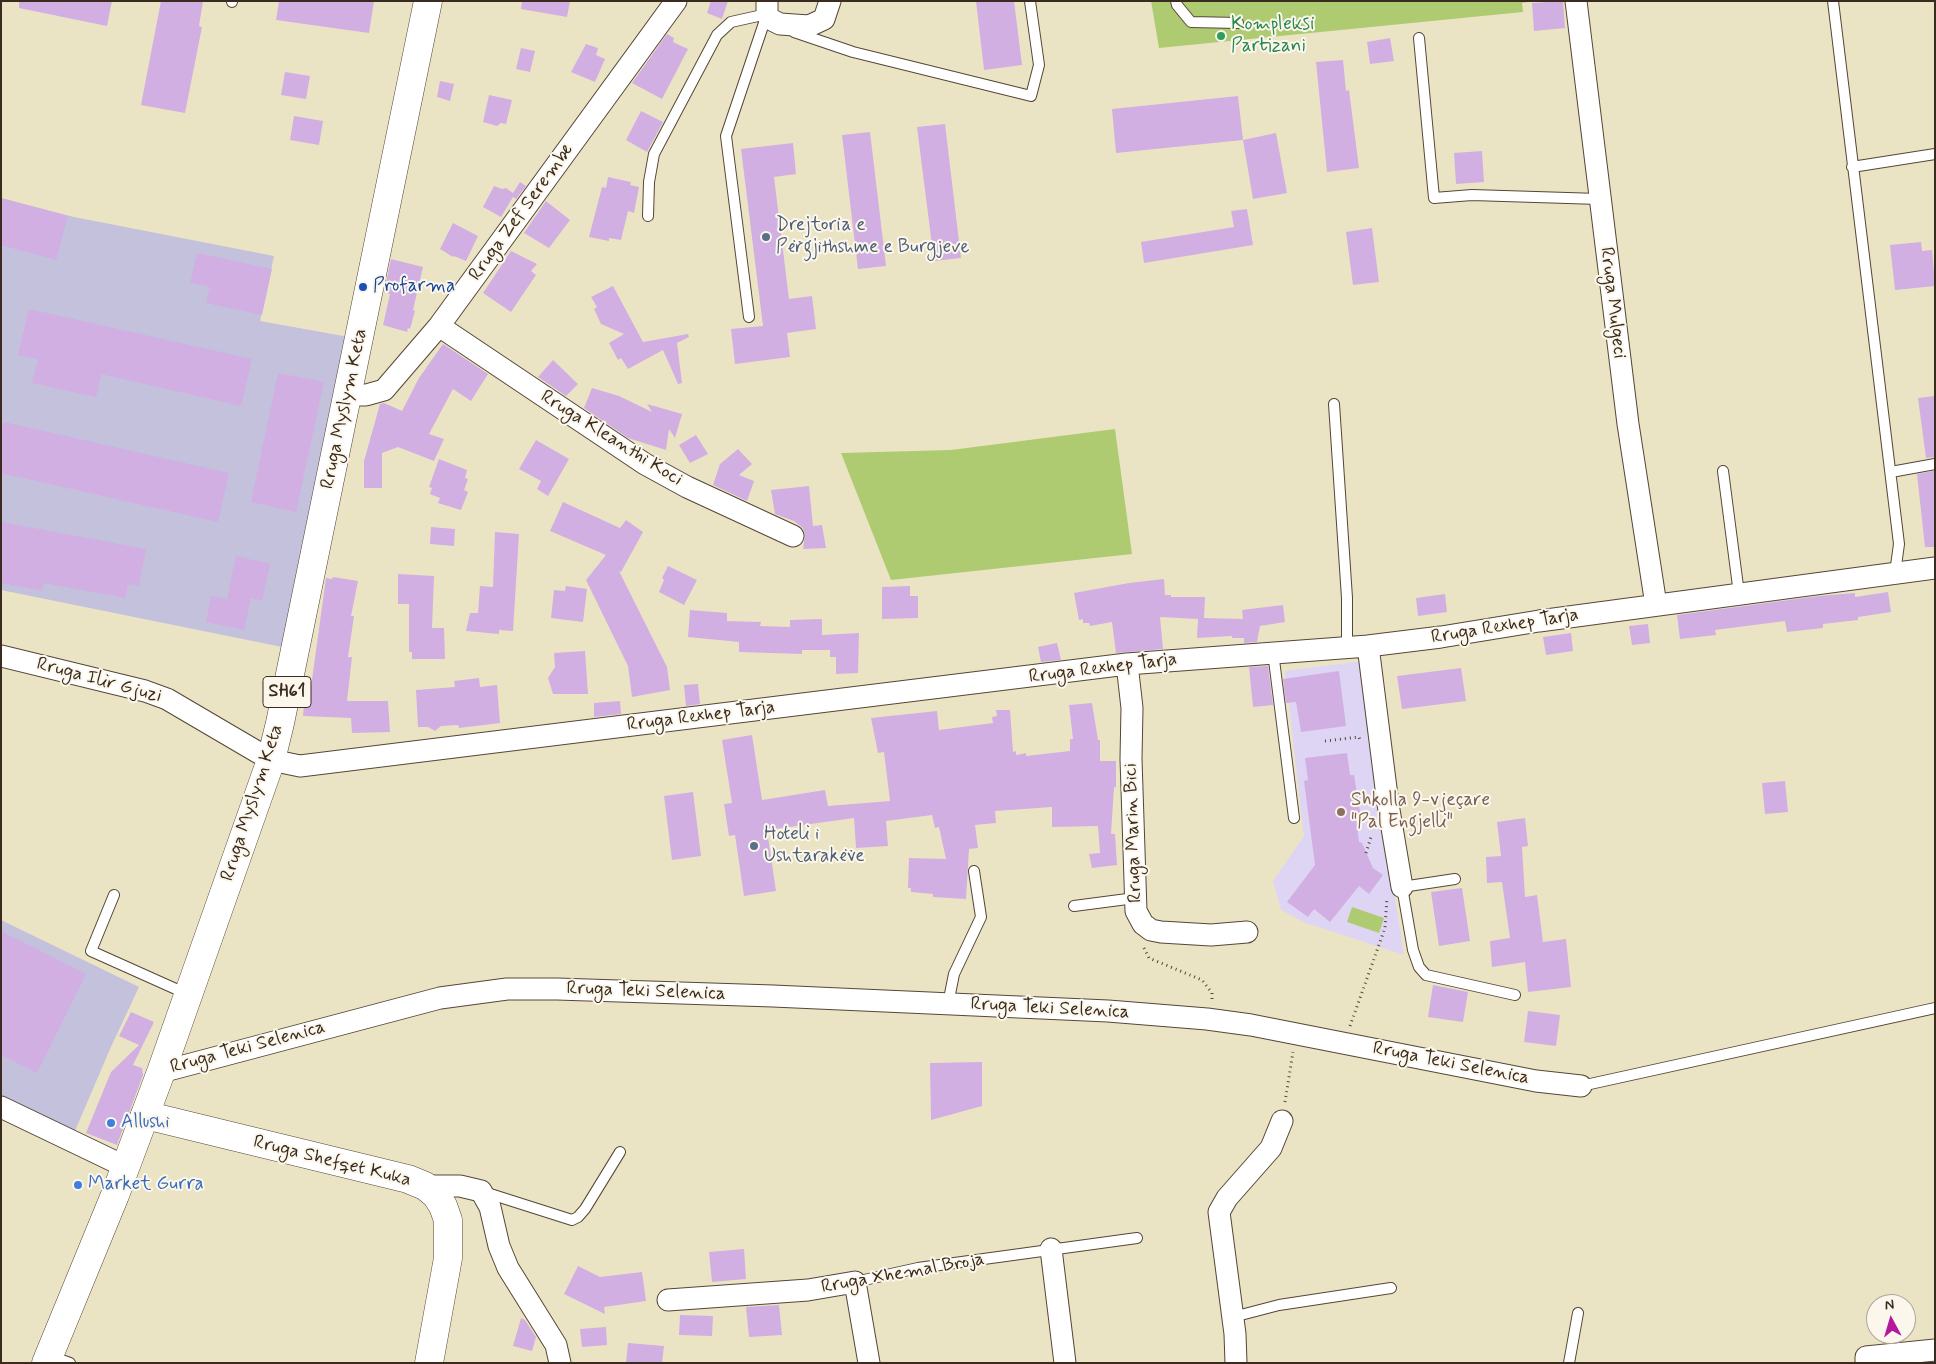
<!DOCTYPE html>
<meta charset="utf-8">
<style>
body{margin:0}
#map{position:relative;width:1936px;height:1364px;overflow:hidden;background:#ebe4c4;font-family:Mynerve,sans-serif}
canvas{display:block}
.frame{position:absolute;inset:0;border:2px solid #3b2a1e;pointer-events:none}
.north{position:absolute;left:1866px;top:1294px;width:50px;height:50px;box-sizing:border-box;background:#fbf7ec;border:1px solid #aea59a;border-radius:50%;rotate:354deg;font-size:14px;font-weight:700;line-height:20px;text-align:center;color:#3b2a1e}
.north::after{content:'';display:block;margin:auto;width:18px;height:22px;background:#b5179e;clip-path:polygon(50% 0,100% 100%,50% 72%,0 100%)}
</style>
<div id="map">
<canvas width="1936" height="1364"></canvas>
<div class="frame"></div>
<div class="north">N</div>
</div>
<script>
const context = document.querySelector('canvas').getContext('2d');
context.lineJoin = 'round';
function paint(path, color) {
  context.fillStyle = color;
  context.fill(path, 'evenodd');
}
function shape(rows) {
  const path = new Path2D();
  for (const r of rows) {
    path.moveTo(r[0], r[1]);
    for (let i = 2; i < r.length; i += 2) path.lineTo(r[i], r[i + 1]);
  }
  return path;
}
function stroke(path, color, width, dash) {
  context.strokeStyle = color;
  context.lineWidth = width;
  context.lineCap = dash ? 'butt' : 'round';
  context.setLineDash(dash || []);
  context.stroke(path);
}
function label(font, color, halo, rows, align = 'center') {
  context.font = font + ' Mynerve,sans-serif';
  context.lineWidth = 4;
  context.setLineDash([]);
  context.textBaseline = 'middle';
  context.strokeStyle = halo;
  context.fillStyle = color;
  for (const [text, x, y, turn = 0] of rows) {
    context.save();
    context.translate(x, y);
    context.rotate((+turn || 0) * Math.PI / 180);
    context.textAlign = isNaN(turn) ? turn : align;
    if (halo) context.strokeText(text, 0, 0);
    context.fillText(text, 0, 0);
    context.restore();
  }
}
paint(shape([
 [1362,661,1378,788,1404,955,1306,923,1281,910,1273,881,1304,836,1285,671]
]), '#ded5f5');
paint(shape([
 [1,198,74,217,274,256,260,321,349,337,287,648,1,590],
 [1,920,139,987,110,1049,75,1131,1,1095]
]), '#c3c1db');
paint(shape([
 [1151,1,1534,1,1522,3,1523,12,1159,48],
 [1115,429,1132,554,891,580,841,453,951,450],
 [1352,907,1384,918,1379,933,1347,922]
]), '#afcb72');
paint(shape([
 [19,1,112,1,107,26,19,8],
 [161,1,203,1,199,26,202,27,185,113,141,105],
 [279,1,374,1,369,33,276,20],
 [522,1,570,1,567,17,521,9],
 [711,1,728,1,722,19,707,13],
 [976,1,1014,1,1022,65,984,70],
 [1563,1,1565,28,1534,31,1532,3],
 [667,34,674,38,673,42,688,49,662,99,632,83],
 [1390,38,1394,61,1370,64,1367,42],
 [586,44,598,48,596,55,605,59,595,82,571,72],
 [521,48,535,51,530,72,516,69],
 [1343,60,1346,91,1349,90,1359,168,1327,172,1316,62],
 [285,72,310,76,306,99,281,95],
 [440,81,454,84,450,101,437,97],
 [489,95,512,100,506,124,501,123,497,126,483,122],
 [1238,96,1243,140,1116,153,1112,109],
 [641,111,663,122,647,152,626,140],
 [294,116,323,121,319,145,290,140],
 [945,124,961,258,934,261,917,127],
 [870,132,886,266,858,269,842,135],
 [1276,133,1287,193,1253,199,1243,140],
 [793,143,796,174,774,177,789,299,812,296,816,329,787,333,790,357,735,364,731,329,763,326,741,149],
 [1482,151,1484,182,1456,184,1454,153],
 [608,177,631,182,630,185,639,187,634,213,628,211,621,240,609,238,609,241,589,237,602,187,606,188],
 [520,182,526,186,516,199,513,197,501,217,483,207,494,186,502,189,506,188,513,193],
 [1,198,68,216,56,260,1,245],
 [546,201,570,220,549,248,524,233],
 [1247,209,1253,245,1144,263,1141,242,1234,227,1231,211],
 [453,223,478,236,466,261,454,256,453,257,440,249],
 [1372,228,1379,282,1353,285,1346,232],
 [1921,242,1922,251,1932,250,1935,286,1895,290,1890,245],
 [511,251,537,264,531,271,536,275,511,312,483,293],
 [197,253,272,269,262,315,206,303,210,287,190,283],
 [391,259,423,267,413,310,415,311,410,329,408,328,407,332,383,325,390,294,384,292],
 [613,286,643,342,688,334,689,337,677,343,682,383,678,384,663,350,628,369,621,358,618,360,609,343,624,334,601,324,594,309,597,307,591,297],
 [29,309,252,359,241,406,101,374,96,397,32,383,38,359,18,355],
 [443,344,488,374,471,401,453,389,429,434,444,439,434,461,398,447,382,453,382,488,364,488,364,461,380,404,384,403,402,411,419,378],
 [553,360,578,384,566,396,538,377],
 [278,373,324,382,296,512,251,502],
 [592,388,619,396,652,412,647,404,682,414,675,438,669,429,666,450,628,438,584,408],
 [1935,396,1935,457,1926,458,1918,398],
 [4,422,229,473,218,522,1,473,1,432],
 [696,435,708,454,690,463,679,445],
 [536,440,569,459,548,496,537,489,541,481,519,469],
 [738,449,752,464,739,475,754,481,747,501,713,485,720,464],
 [439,459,467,470,465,478,468,479,464,490,468,492,461,510,438,503,440,498,430,494,432,488,429,487],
 [1933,471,1935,471,1935,547,1925,547,1917,474],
 [809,486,813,526,822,525,826,548,803,549,805,535,803,528,794,521,775,514,771,490],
 [563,502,620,528,626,520,643,532,621,572,619,571,667,667,670,690,632,697,628,666,586,580,606,555,550,531],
 [1,522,146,549,139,586,128,584,125,598,44,583,42,591,1,583],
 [431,527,455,529,454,546,430,544],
 [495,532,519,534,513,631,499,630,499,634,466,631,470,613,478,613,480,586,493,587],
 [236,556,270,564,262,601,251,598,244,630,206,622,211,596,227,599],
 [668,566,697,580,684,605,659,592,664,580,662,578],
 [398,574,434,576,432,628,444,628,445,659,412,659,412,652,409,652,409,604,398,604],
 [333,577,358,581,351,616,354,616,348,657,352,657,347,701,388,701,390,732,352,733,351,718,303,716,306,687,311,687,326,578,332,579],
 [1164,579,1165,595,1171,595,1171,597,1205,597,1204,618,1243,619,1242,610,1283,605,1285,622,1260,626,1257,642,1244,643,1244,638,1232,638,1232,636,1197,638,1198,619,1160,617,1163,649,1116,653,1112,622,1090,626,1089,623,1083,623,1083,619,1079,620,1074,593,1129,583],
 [566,586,587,589,583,622,551,618,554,590,565,591],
 [910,586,910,596,918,596,918,618,882,619,882,587],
 [1888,592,1891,612,1858,617,1858,620,1823,624,1823,628,1787,632,1785,621,1715,630,1716,635,1680,639,1677,615,1819,596,1855,593,1855,597],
 [1445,594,1447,612,1418,616,1416,598],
 [690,610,727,613,727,621,761,622,760,626,790,627,790,620,822,619,822,635,859,633,858,673,836,674,836,657,830,657,830,650,802,650,802,654,739,652,739,642,688,637],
 [1648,624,1650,643,1632,645,1629,626],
 [1571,633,1573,651,1546,655,1543,637],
 [1057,643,1061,660,1041,662,1038,647],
 [585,651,588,694,553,694,548,678,555,667,554,653],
 [1268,666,1273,705,1253,707,1249,667],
 [1461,668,1466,701,1402,709,1397,676],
 [1339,671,1346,726,1301,732,1296,702,1286,703,1283,679],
 [479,678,480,687,497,685,500,723,459,728,458,725,441,726,435,731,428,727,418,727,416,690,455,687,454,681],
 [698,684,700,704,686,706,684,685],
 [620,701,621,714,594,717,594,703],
 [1092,703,1098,740,1100,740,1100,761,1116,761,1116,787,1114,787,1111,834,1115,834,1117,865,1092,868,1089,854,1100,853,1098,826,1052,827,1052,807,995,811,996,823,975,825,978,848,969,849,966,899,933,897,933,894,911,892,911,888,908,888,909,858,946,859,939,827,935,828,932,815,886,821,888,846,856,848,854,818,767,830,776,891,744,896,735,835,729,836,724,804,732,803,722,740,752,735,762,800,825,790,828,806,890,801,884,752,878,753,871,718,937,711,939,730,993,723,992,717,997,716,996,710,1010,710,1013,752,1016,751,1016,755,1026,753,1026,756,1070,751,1070,739,1073,739,1069,705],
 [1347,753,1350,775,1354,775,1361,818,1356,819,1359,842,1362,843,1373,868,1383,875,1369,894,1359,886,1330,922,1314,909,1308,917,1287,902,1315,865,1304,781,1308,780,1305,758],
 [1785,781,1788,812,1765,814,1762,783],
 [693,792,701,856,672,860,664,796],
 [1525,818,1528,846,1522,847,1525,897,1537,895,1543,942,1566,939,1571,987,1528,992,1525,962,1492,967,1490,941,1510,938,1502,882,1487,883,1486,857,1501,856,1497,822],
 [1462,888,1470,941,1439,946,1431,892],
 [1,931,86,974,37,1073,1,1055],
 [1433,985,1468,992,1463,1022,1428,1017],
 [1528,1011,1560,1015,1556,1046,1524,1042],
 [131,1012,154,1022,133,1065,142,1068,143,1075,117,1145,86,1133,111,1072,139,1045,119,1036],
 [982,1062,982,1106,931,1120,930,1063],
 [744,1249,746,1279,712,1282,709,1252],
 [578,1266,600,1277,642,1272,646,1301,604,1307,605,1314,564,1294],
 [779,1305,782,1335,749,1337,746,1307],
 [680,1315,713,1316,712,1336,679,1335],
 [521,1318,525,1320,536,1337,532,1351,513,1346],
 [606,1327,607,1345,582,1347,580,1329],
 [628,1343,664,1346,662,1363,626,1363]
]), '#d1afe3');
const lane = shape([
 [1176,1,1177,5,1191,22,1238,23],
 [1833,1,1899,544,1895,573],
 [232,2,232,1],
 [794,32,853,52,1031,96,1039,65,1030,1],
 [1419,38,1434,198,1472,195,1599,199],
 [1852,167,1935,154],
 [648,216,649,182,654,154,717,35,731,22,767,14],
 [749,317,726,136,767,14],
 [1334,404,1347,598,1347,647],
 [1723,471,1739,594],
 [1891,472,1935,464],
 [1273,652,1294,818],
 [1455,879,1402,887,1413,950,1419,967,1426,975,1515,995],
 [114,895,91,951,187,994],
 [1074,906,1135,898],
 [948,1004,954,974,981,917,974,871],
 [1581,1086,1935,1008],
 [484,1192,572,1220,578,1217,585,1209,620,1152],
 [855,1282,918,1268,1137,1238],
 [1233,1317,1279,1305,1391,1288],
 [50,1356,70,1363],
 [1569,1363,1578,1313]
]);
const street = shape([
 [767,1,767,14,770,19,780,24,809,26,824,19,830,1],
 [1576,1,1628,424,1656,605],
 [439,326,645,464,687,487,793,536],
 [348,395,366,395,384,390,439,326,676,1],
 [1368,646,1388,804,1402,887],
 [1,656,145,691,167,699,271,760,300,766,1127,664,1368,646,1441,637,1539,621,1935,568],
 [1127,664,1132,708,1131,759,1136,911,1143,924,1151,930,1161,932,1211,935,1247,932],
 [161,1072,440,998,507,989,557,989,773,996,1108,1011,1207,1019,1251,1025,1536,1081,1581,1086],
 [1,1107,126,1167],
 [425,1186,460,1186,481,1191,490,1207,499,1246,508,1268,556,1345,560,1363],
 [1051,1249,1065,1363],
 [668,1300,808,1290,855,1282,869,1363],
 [1236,1363,1235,1334,1219,1212,1227,1198,1271,1148,1282,1121],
 [1866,1363,1866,1357,1935,1350]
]);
const secondary = shape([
 [145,1115,408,1179,425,1186,436,1195,443,1206,448,1220,448,1258,429,1363]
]);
const primary = shape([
 [46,1363,115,1195,161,1072,271,760,280,723,428,1]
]);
stroke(lane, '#554637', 12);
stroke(street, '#554637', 23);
stroke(secondary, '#554637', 29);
stroke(primary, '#554637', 29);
stroke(shape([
 [1325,741,1359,737,1360,740],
 [1366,853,1372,834],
 [1144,948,1149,958,1202,980,1212,993,1212,1001],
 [1350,1026,1385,928,1387,898],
 [1285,1102,1293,1052]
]), '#554637', 3, [1, 4]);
stroke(lane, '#fff', 10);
stroke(street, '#fff', 21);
stroke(secondary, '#fff', 28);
stroke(primary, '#fff', 28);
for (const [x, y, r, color] of [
 [1221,36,5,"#2e9e5b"],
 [766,237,5,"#5c6f8a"],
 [363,287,5,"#1a4fb4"],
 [1341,812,5,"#8d6e63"],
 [754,846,5,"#5c6f8a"],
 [111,1123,5,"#3f7fe0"],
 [78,1185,5,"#3f7fe0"]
]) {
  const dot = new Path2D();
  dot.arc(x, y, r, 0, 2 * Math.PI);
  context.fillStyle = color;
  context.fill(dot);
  stroke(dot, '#fbf7ec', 2);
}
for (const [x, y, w] of [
 [287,692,48]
]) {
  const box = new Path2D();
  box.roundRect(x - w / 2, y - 15.5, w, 31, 4);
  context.fillStyle = '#fbf7ec';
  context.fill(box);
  stroke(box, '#3b2a1e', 1);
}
label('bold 18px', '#3b2a1e', null, [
 ["SH61",287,692]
]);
label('19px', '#27864d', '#fbf7ec', [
 ["Kompleksi",1231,25],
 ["Partizani",1231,47]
], 'left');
label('19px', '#3b2a1e', '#fbf7ec', [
 ["Rruga Zef Serembe",522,213,-54],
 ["Rruga Mulgeci",1612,303,83],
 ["Rruga Myslym Keta",345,409,-78],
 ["Rruga Kleanthi Koci",611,439,32],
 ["Rruga Rexhep Tarja",1505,627,-9],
 ["Rruga Rexhep Tarja",1103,669,-7],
 ["Rruga Ilir Gjuzi",99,681,15],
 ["Rruga Rexhep Tarja",701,717,-7],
 ["Rruga Myslym Keta",253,803,-72],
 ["Rruga Marin Bici",1134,833,-92],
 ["Rruga Teki Selenica",646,992,2],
 ["Rruga Teki Selenica",1050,1009,3],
 ["Rruga Teki Selenica",248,1048,-15],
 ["Rruga Teki Selenica",1451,1064,11],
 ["Rruga Shefqet Kuka",332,1162,14],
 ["Rruga Xhemal Broja",903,1274,-10]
]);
label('19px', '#4e5e75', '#fbf7ec', [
 ["Drejtoria e",776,226],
 ["Përgjithshme e Burgjeve",776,248],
 ["Hoteli i",764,835],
 ["Ushtarakëve",764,857]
], 'left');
label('19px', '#164399', '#fbf7ec', [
 ["Profarma",373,287]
], 'left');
label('19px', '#785e54', '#fbf7ec', [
 ["Shkolla 9-vjeçare",1351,801],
 ["\"Pal Engjelli\"",1351,823]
], 'left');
label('19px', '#366cbe', '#fbf7ec', [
 ["Allushi",121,1123],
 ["Market Gurra",88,1185]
], 'left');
</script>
